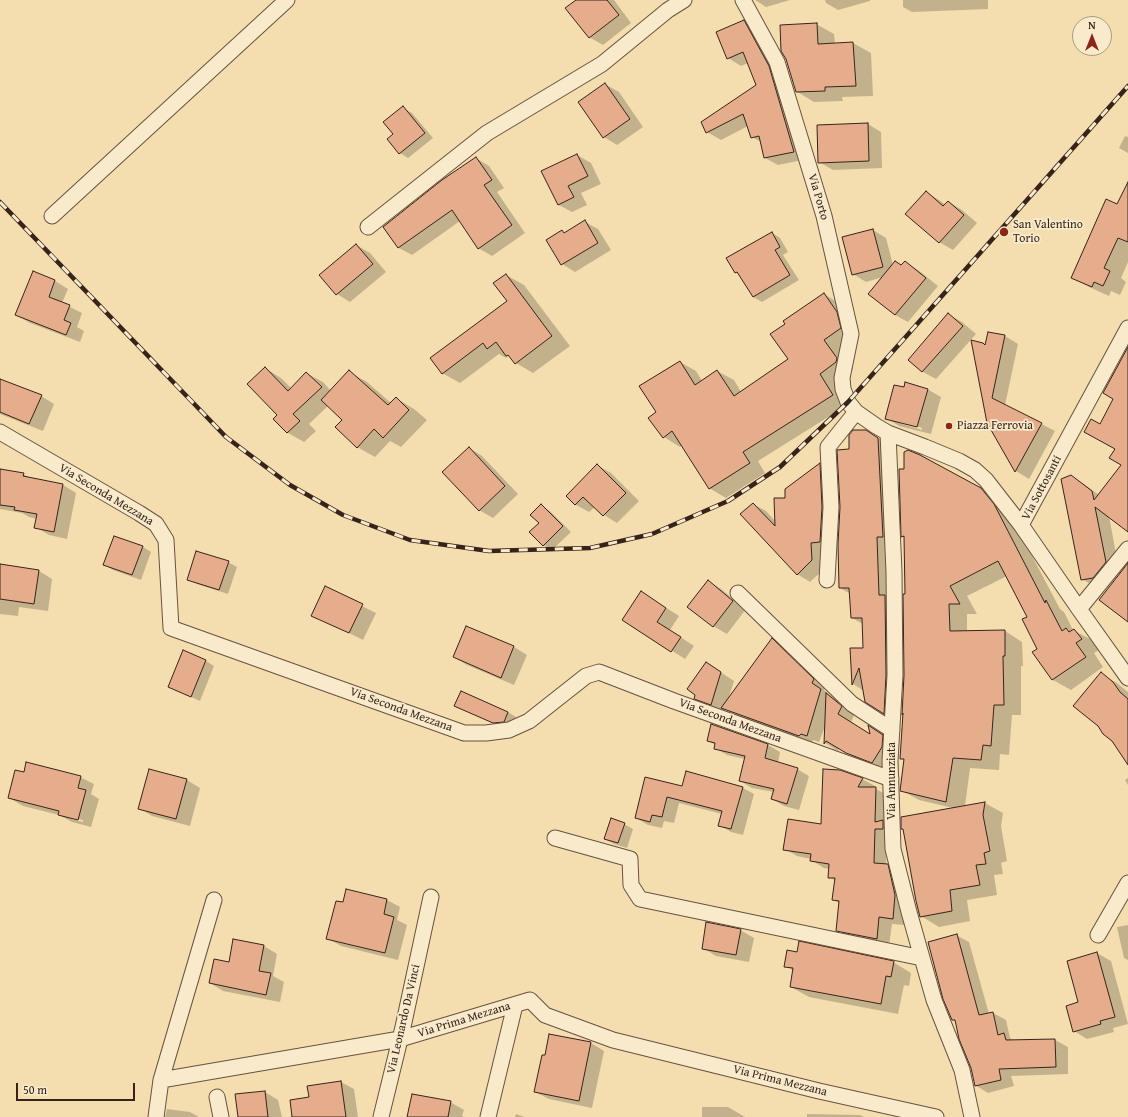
<!DOCTYPE html>
<style>
body{margin:0}
#map{position:relative;width:1128px;height:1117px;overflow:hidden;background:#f4deaf;font-family:"Gentium Book Plus",serif}
canvas{display:block}
.north{position:absolute;left:1072px;top:16px;width:40px;height:40px;box-sizing:border-box;background:#f8eacb;border:1px solid #ab9a84;border-radius:50%;rotate:0deg;font-size:11px;font-weight:700;line-height:16px;text-align:center;color:#38231a}
.north::after{content:'';display:block;margin:auto;width:14px;height:18px;background:#8f2418;clip-path:polygon(50% 0,100% 100%,50% 72%,0 100%)}
.scale{position:absolute;left:16px;top:1083px;width:119px;height:18px;box-sizing:border-box;border:2px solid #38231a;border-top:0;padding-left:5px;font-size:12px;line-height:14px;white-space:nowrap;color:#38231a;-webkit-text-stroke:3px #f8eacb;paint-order:stroke}
</style>
<div id="map">
<canvas width="1128" height="1117"></canvas>
<div class="north">N</div>
<div class="scale">50 m</div>
</div>
<script>
const context = document.querySelector('canvas').getContext('2d');
context.lineJoin = 'round';
function paint(path, color) {
  context.fillStyle = color;
  context.fill(path, 'evenodd');
}
function shape(rows) {
  const path = new Path2D();
  for (const r of rows) {
    path.moveTo(r[0], r[1]);
    for (let i = 2; i < r.length; i += 2) path.lineTo(r[i], r[i + 1]);
  }
  return path;
}
function stroke(path, color, width, dash) {
  context.strokeStyle = color;
  context.lineWidth = width;
  context.lineCap = dash ? 'butt' : 'round';
  context.setLineDash(dash || []);
  context.stroke(path);
}
function label(font, color, halo, rows, align = 'center') {
  context.font = font + ' "Gentium Book Plus",serif';
  context.lineWidth = 3.5;
  context.setLineDash([]);
  context.textBaseline = 'middle';
  context.strokeStyle = halo;
  context.fillStyle = color;
  for (const [text, x, y, turn = 0] of rows) {
    context.save();
    context.translate(x, y);
    context.rotate((+turn || 0) * Math.PI / 180);
    context.textAlign = isNaN(turn) ? turn : align;
    if (halo) context.strokeText(text, 0, 0);
    context.fillText(text, 0, 0);
    context.restore();
  }
}
paint(shape([
 [577,0,614,0,631,23,603,45,589,37],
 [755,0,790,0,766,7],
 [825,0,870,0,870,1,838,10,826,3],
 [903,0,988,0,988,9,912,12,903,7],
 [744,22,757,29,782,74,807,159,778,165,765,158,761,142,752,137,748,126,721,140,707,132,702,122,758,85,748,63,741,66,728,58,717,33],
 [816,24,834,34,835,44,853,43,871,53,873,96,842,97,843,101,814,102,796,91],
 [605,84,619,92,643,127,617,145,604,137],
 [403,108,412,113,433,138,408,158,400,153,395,134],
 [868,124,881,132,882,168,833,170,819,162],
 [1125,136,1128,137,1128,153,1119,148],
 [577,155,591,163,601,184,581,193,587,205,572,212,559,205,543,172],
 [476,158,489,166,504,188,497,192,525,233,492,256,478,248,460,221,412,255,399,248,384,227],
 [1128,184,1128,262,1121,278,1126,282,1120,295,1111,291,1109,296,1089,287,1072,277,1118,206],
 [926,192,939,200,946,205,949,202,962,210,977,223,953,250,939,242],
 [585,222,598,229,611,250,575,272,562,264,562,232,565,233],
 [873,230,886,238,893,265,902,266,905,262,918,270,938,286,908,322,895,315,883,277,866,282,853,274],
 [772,233,780,238,788,252,783,255,799,280,762,302,753,297,740,275,735,272],
 [356,245,370,253,386,272,350,302,337,294,321,275],
 [33,273,55,281,68,289,62,303,82,313,77,327,84,331,80,342,30,323,16,315],
 [506,275,524,285,570,346,533,373,516,363,513,359,508,356,506,358,499,354,460,383,442,373,508,301],
 [824,294,840,304,856,338,840,350,853,368,852,371,835,383,849,404,758,461,765,473,726,498,709,488,682,445,680,447,664,437,657,412,680,362,696,371,702,381,717,371,734,380,741,392,789,359],
 [948,314,962,322,976,334,936,379,923,372,909,359],
 [1005,336,1018,344,1005,405,1055,431,1029,479,1016,471,988,422,986,346],
 [1128,350,1128,531,1109,516,1119,570,1096,587,1082,579,1071,476,1084,484,1099,495,1122,465,1116,449,1100,425,1115,399],
 [265,368,281,378,292,389,306,373,323,382,331,391,349,372,367,382,391,403,396,398,414,409,427,420,401,447,390,441,375,457,357,447,343,420,328,406,309,424,316,431,304,442,288,433,275,419,279,415],
 [0,380,41,396,54,404,43,431,0,414],
 [904,388,927,389,941,397,931,434,899,426,886,418],
 [899,421,922,428,922,430,899,423],
 [866,431,882,440,899,722,866,701,864,691,853,684,851,649,864,649,863,624,852,618,851,594,840,588,850,450],
 [469,448,482,456,518,494,493,518,479,510],
 [597,465,611,473,639,501,617,523,604,515,595,507,589,512,576,505,567,496],
 [820,465,833,472,825,568,810,582,797,574,753,504,766,511,776,522,786,498],
 [0,470,23,474,32,479,63,485,76,493,67,539,49,535,35,527,37,519,29,517,22,513,0,509],
 [980,488,998,499,1011,516,1060,609,1064,612,1073,630,1092,640,1099,650,1094,653,1103,667,1071,690,1053,680,1034,653,1039,649,1028,617,1007,576,967,596,977,614,967,614,967,631,1005,631,1022,642,1023,666,1021,666,1021,715,1012,715,1009,755,1000,754,999,770,970,768,965,806,985,803,1003,813,1001,826,1007,861,1001,863,1003,874,994,875,997,895,967,900,970,921,939,927,921,916,904,829,953,808,919,800,901,790,904,760,901,758,904,715,903,714,905,675,906,595,905,538,902,536],
 [541,506,550,511,571,532,552,550,543,545,540,523],
 [143,547,151,552,141,580,113,570,105,565],
 [228,562,237,567,228,594,197,584,188,579],
 [0,565,39,571,52,579,48,611,19,607,18,616,0,614],
 [708,581,721,589,746,609,727,634,713,626],
 [326,588,376,613,363,640,313,615],
 [654,600,679,616,670,630,694,646,685,659,623,620],
 [466,627,514,647,527,655,514,685,467,665,454,657],
 [772,640,784,646,825,687,824,690,854,715,851,723,871,735,882,734,896,743,886,770,861,761,839,748,838,751,825,743,826,724,819,742,813,740,812,743,734,715,725,709,724,712,709,706,695,698,707,663,734,681,728,700],
 [206,661,214,666,200,701,169,687],
 [1101,674,1117,683,1128,692,1128,763],
 [455,706,508,712,516,717,512,726,503,727],
 [712,725,768,745,780,752,778,763,797,769,809,776,799,810,784,806,772,799,774,792,752,788,740,781,745,759,727,755,715,748,716,745,708,741],
 [150,770,187,780,200,788,190,826,152,816,139,808],
 [25,773,80,777,94,784,91,794,99,799,91,827,72,822,59,815,23,806,9,798],
 [67,817,83,820,83,822,71,819],
 [646,778,683,787,743,788,754,794,743,835,731,832,719,825,722,814,679,803,674,823,664,821,662,828,648,825,636,818],
 [1128,778,1128,785,1125,780],
 [862,779,875,786,874,788,889,796,886,865,900,872,905,925,892,924,889,946,850,938,837,930,840,903,833,900,836,881,829,877,830,869,824,868,811,860,811,859,797,856,785,849,822,825],
 [624,824,633,829,627,848,614,844,605,839],
 [347,890,387,900,400,907,397,920,407,925,398,960,341,946,327,938,343,904],
 [1128,925,1128,960,1124,958,1117,927],
 [740,930,754,938,749,962,716,956,703,948],
 [956,935,969,942,989,1014,993,1013,1006,1020,1010,1038,1015,1041,1055,1040,1068,1047,1068,1074,1011,1076,1014,1086,988,1093,975,1085,972,1068,956,1022,953,1020],
 [264,946,277,954,273,976,284,982,280,1002,223,991,210,983,230,963],
 [1097,953,1111,961,1128,1024,1113,1028,1114,1032,1087,1039,1074,1031,1080,1003],
 [893,962,911,973,909,986,904,985,898,1014,809,997,791,987,794,971,785,966],
 [591,1043,604,1051,592,1108,549,1099,535,1092],
 [341,1082,354,1089,358,1117,293,1117,310,1098],
 [265,1092,278,1100,282,1117,239,1117],
 [450,1102,464,1110,462,1116,465,1117,408,1117],
 [702,1107,728,1107,745,1117,702,1117],
 [167,1109,190,1112,199,1117,165,1117],
 [516,1114,525,1117,515,1117],
 [807,1114,860,1115,864,1117,807,1117]
]), '#0003');
const building = shape([
 [576,0,607,0,619,15,589,38,565,8,576,0],
 [744,20,769,66,794,152,764,158,759,136,751,138,743,114,706,133,701,122,756,85,743,52,727,59,716,32,744,20],
 [817,23,818,44,853,42,856,86,825,87,825,91,796,92,786,59,781,51,780,25,817,23],
 [605,83,630,119,603,138,578,102,605,83],
 [403,106,425,133,399,154,387,139,393,134,383,122,403,106],
 [868,123,869,161,818,163,817,125,868,123],
 [577,154,588,176,568,186,574,197,558,205,541,171,577,154],
 [476,157,492,180,484,185,512,225,478,249,452,210,398,248,383,227,442,180,476,157],
 [1128,182,1128,242,1118,238,1104,268,1110,271,1103,286,1094,282,1092,287,1071,278,1106,199,1117,204,1128,182],
 [926,191,943,206,948,201,964,215,939,243,905,214,926,191],
 [585,220,598,243,561,265,546,240,562,230,564,233,585,220],
 [873,229,883,267,852,275,842,237,873,229],
 [772,232,780,247,775,250,790,275,753,297,737,272,735,273,726,258,772,232],
 [356,244,373,264,336,295,319,275,356,244],
 [895,261,901,265,905,261,926,278,895,315,868,294,895,261],
 [33,271,55,280,49,297,70,305,64,320,71,323,66,335,15,315,33,271],
 [506,274,552,336,515,364,508,355,506,356,496,342,487,349,483,343,442,374,430,358,507,301,493,283,506,274],
 [824,293,837,312,841,328,824,340,837,358,836,362,820,374,833,395,743,452,750,463,709,489,672,431,663,438,648,418,656,412,639,386,680,361,695,385,717,370,734,396,788,359,770,334,785,324,783,321,824,293],
 [948,313,963,326,922,372,908,360,948,313],
 [988,332,1005,335,992,398,1042,423,1015,472,987,423,971,340,983,343,985,345,988,332],
 [1128,347,1128,532,1095,507,1106,562,1093,578,1081,580,1061,479,1071,475,1092,491,1094,500,1121,465,1109,458,1115,449,1084,432,1091,419,1100,424,1113,399,1103,393,1128,347],
 [265,367,288,391,306,372,322,387,293,414,300,421,287,433,273,419,277,415,247,384,265,367],
 [349,370,388,405,396,397,409,410,383,438,374,429,357,448,335,427,342,420,321,400,349,370],
 [0,379,42,395,29,424,0,412,0,379],
 [905,382,928,389,917,427,885,419,894,385,904,387,905,382],
 [853,430,866,430,878,438,883,537,877,537,879,595,885,595,886,675,884,714,865,702,859,668,852,685,850,648,863,648,862,618,851,618,849,588,839,588,838,544,840,507,837,450,849,449,849,435,853,430],
 [469,447,505,486,479,511,442,472,469,447],
 [908,450,920,455,981,488,994,504,1045,603,1046,600,1062,631,1066,628,1069,632,1074,629,1082,639,1076,643,1086,657,1052,680,1032,652,1037,649,1022,619,1027,617,998,561,950,586,960,604,949,604,950,631,1005,630,1005,656,1003,656,1004,705,994,705,991,746,983,745,981,760,953,758,946,802,900,791,904,759,900,759,903,713,902,715,904,675,903,594,905,594,904,536,901,537,899,469,904,469,904,452,908,450],
 [820,463,822,507,820,542,811,543,812,560,797,575,740,514,753,503,775,526,774,498,785,498,785,489,820,463],
 [597,464,626,493,603,516,583,497,575,505,566,496,597,464],
 [0,469,24,473,23,476,63,484,54,532,34,528,37,514,14,510,15,507,0,505,0,469],
 [541,504,563,526,543,546,529,532,539,523,530,515,541,504],
 [114,536,143,546,132,575,103,565,114,536],
 [196,551,229,561,219,590,187,580,196,551],
 [1128,563,1128,622,1099,600,1128,563],
 [0,564,39,570,34,604,0,599,0,564],
 [708,580,733,601,713,627,687,607,708,580],
 [325,586,363,604,349,633,311,616,325,586],
 [641,591,666,608,657,622,681,637,671,652,622,620,641,591],
 [466,626,514,646,501,678,453,657,466,626],
 [772,638,814,679,812,683,821,689,807,736,801,734,799,736,721,708,772,638],
 [183,650,206,660,191,697,168,687,183,650],
 [706,662,721,672,711,705,694,699,695,695,687,689,706,662],
 [1101,672,1113,682,1120,692,1128,699,1128,765,1112,741,1103,734,1098,726,1073,706,1101,672],
 [461,691,508,712,504,722,493,723,454,706,461,691],
 [826,693,842,706,838,714,870,734,868,725,883,735,882,747,872,763,846,753,826,741,824,744,826,693],
 [711,724,768,744,765,758,798,768,787,804,771,799,774,789,739,781,745,756,714,749,715,743,707,741,711,724],
 [26,762,81,776,78,788,86,790,78,820,58,815,59,811,8,798,15,770,24,772,26,762],
 [149,769,187,779,176,819,138,809,149,769],
 [823,769,840,770,863,778,858,787,876,787,875,822,883,820,883,829,875,829,874,863,888,864,895,895,893,919,879,917,877,939,836,931,839,901,832,900,835,878,828,878,829,864,810,861,811,854,783,850,788,819,821,824,823,769],
 [686,771,743,787,731,829,718,826,722,811,667,797,662,817,652,815,650,822,635,818,645,777,682,786,686,771],
 [985,802,983,815,990,851,984,853,986,864,976,865,980,885,950,890,952,911,920,917,916,901,903,829,901,829,901,817,985,802],
 [611,818,625,823,618,843,604,839,611,818],
 [346,889,387,899,384,914,394,917,385,953,326,939,336,901,343,902,346,889],
 [706,922,741,929,736,955,702,949,706,922],
 [957,934,979,1015,993,1012,998,1035,1004,1033,1006,1040,1055,1039,1056,1067,999,1069,1001,1080,975,1086,971,1068,959,1039,955,1020,952,1020,943,999,928,942,957,934],
 [233,939,264,945,259,971,271,973,266,995,209,983,214,959,229,962,233,939],
 [799,941,894,961,891,977,886,976,881,1004,790,987,793,968,784,967,787,950,797,952,799,941],
 [1097,952,1115,1017,1100,1021,1101,1024,1073,1032,1066,1006,1078,1002,1067,961,1097,952],
 [549,1034,591,1042,579,1101,534,1092,542,1055,545,1055,549,1034],
 [341,1081,346,1117,292,1117,290,1100,309,1097,307,1086,341,1081],
 [265,1091,268,1117,238,1117,235,1094,265,1091],
 [412,1094,451,1101,448,1117,407,1117,412,1094]
]);
paint(building, '#e5ad8c');
stroke(building, '#38231a', 1);
const minor = shape([
 [743,0,777,62,824,216,851,334,842,378,843,389,848,402,856,412,876,426,888,433,925,447,959,461,975,470,986,480,1021,525],
 [52,216,287,0],
 [368,227,487,133,602,64,668,10,684,0],
 [1128,328,1021,525,1079,609,1128,678],
 [0,432,139,513,156,524,166,540,171,628,464,733,486,733,509,730,529,721,586,676,599,672,674,701,891,779],
 [888,433,894,572,895,675,890,761,893,849,909,912,934,1000,962,1070,972,1117],
 [827,580,831,507,828,447,856,412],
 [738,593,852,704,892,730],
 [1079,609,1128,549],
 [555,838,630,859,631,885,640,899,922,958],
 [214,900,161,1080,400,1039,530,1000,545,1015,613,1040,819,1091,936,1117],
 [1098,935,1128,883],
 [217,1097,221,1117],
 [156,1117,161,1080],
 [381,1117,403,1027,431,897],
 [488,1117,515,1005]
]);
stroke(minor, '#67523f', 17);
stroke(minor, '#f8eacb', 15);
const rail = shape([
 [0,202,226,437,290,485,343,515,410,540,489,551,590,548,652,534,728,501,780,467,848,402,1128,86]
]);
stroke(rail, '#38231a', 4.5);
stroke(rail, '#f8eacb', 3, [9]);
for (const [x, y, r, color] of [
 [1004,232,5,"#8f2418"],
 [949,426,4,"#8f2418"]
]) {
  const dot = new Path2D();
  dot.arc(x, y, r, 0, 2 * Math.PI);
  context.fillStyle = color;
  context.fill(dot);
  stroke(dot, '#f8eacb', 1.5);
}
label('12px', '#38231a', '#f8eacb', [
 ["Via Porto",818,197,74],
 ["Via Sottosanti",1042,488,-62],
 ["Via Seconda Mezzana",106,495,31],
 ["Via Seconda Mezzana",401,710,20],
 ["Via Seconda Mezzana",730,721,20],
 ["Via Annunziata",892,781,-90],
 ["Via Leonardo Da Vinci",404,1019,-77],
 ["Via Prima Mezzana",464,1020,-17],
 ["Via Prima Mezzana",780,1081,14]
]);
label('12px', '#38231a', '#f8eacb', [
 ["San Valentino",1013,225],
 ["Torio",1013,239],
 ["Piazza Ferrovia",957,426]
], 'left');
</script>
